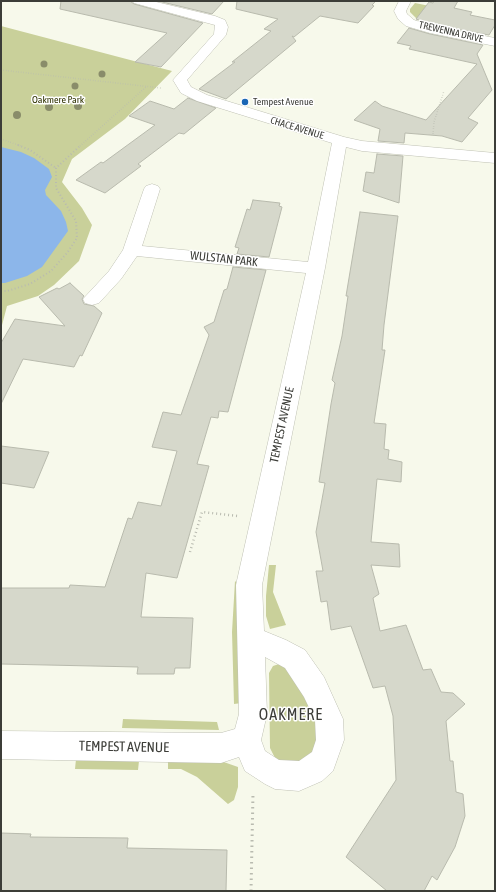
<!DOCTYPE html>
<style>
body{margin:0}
#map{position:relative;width:496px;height:892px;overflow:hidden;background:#f7f9eb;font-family:"Asap Condensed",sans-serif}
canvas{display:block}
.frame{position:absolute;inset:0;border:2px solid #3c3d38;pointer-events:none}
</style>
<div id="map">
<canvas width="496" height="892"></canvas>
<div class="frame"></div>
</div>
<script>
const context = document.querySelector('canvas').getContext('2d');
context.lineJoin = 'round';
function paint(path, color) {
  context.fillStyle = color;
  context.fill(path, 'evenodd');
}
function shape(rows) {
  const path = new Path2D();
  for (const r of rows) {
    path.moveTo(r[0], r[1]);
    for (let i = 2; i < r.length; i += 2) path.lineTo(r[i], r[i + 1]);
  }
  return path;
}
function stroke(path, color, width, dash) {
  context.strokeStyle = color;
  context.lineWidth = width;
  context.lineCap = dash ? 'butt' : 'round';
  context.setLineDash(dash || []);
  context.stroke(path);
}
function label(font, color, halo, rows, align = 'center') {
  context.font = font + ' "Asap Condensed",sans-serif';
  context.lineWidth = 3;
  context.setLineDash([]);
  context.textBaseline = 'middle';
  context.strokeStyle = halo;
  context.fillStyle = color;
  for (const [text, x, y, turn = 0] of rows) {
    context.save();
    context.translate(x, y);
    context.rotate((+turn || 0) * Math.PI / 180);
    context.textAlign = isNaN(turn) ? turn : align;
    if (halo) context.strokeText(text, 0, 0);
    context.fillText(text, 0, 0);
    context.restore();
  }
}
paint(shape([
 [415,3,464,13,452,29,419,21,410,12,410,9],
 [1,26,172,71,125,119,72,159,62,182,82,208,92,225,79,261,54,285,38,296,7,306,1,329],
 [269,565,276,565,273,592,286,625,270,629,266,616,266,596],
 [235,581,240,586,242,703,234,704,232,632],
 [282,663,318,709,321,749,299,768,276,760,270,748,269,673,273,666],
 [123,719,217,722,219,730,122,728],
 [76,759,139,761,138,770,75,769],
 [218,760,238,767,238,787,234,800,228,804,197,777,181,769,168,769,168,762]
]), '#c9d09a');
paint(shape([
 [1,147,21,152,34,158,49,169,52,177,45,190,46,195,61,211,66,222,68,231,42,267,27,276,5,283,1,283]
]), '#8cb6ea');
const building = shape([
 [61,1,130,1,134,4,203,23,161,67,135,62,167,33,60,9,61,1],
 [158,1,224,1,212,14,158,1],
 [237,1,376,1,372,5,374,6,358,23,320,16,294,37,292,36,296,41,226,99,199,89,235,62,232,62,271,31,264,29,278,19,236,9,237,1],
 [434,1,458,1,454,8,472,12,470,15,495,20,495,25,489,35,432,25,416,19,429,2,433,3,434,1],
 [409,28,430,34,483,45,477,54,492,90,468,118,478,123,462,142,442,136,405,133,404,143,378,141,380,129,354,120,375,101,382,106,426,120,477,64,409,49,411,46,397,43,409,28],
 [188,98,216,108,184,134,179,133,138,164,141,166,105,193,76,180,101,162,103,163,155,125,129,116,150,101,174,109,188,98],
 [377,154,403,156,399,203,363,191,366,172,374,173,377,154],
 [253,200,280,203,279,206,282,207,269,257,237,254,239,248,235,247,247,209,250,210,253,200],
 [360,212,398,216,384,325,382,350,385,350,374,423,386,424,384,449,389,450,388,459,402,462,401,482,377,479,371,542,399,544,400,567,371,565,379,594,373,598,380,631,406,625,423,670,431,669,441,692,453,693,465,704,446,721,450,761,453,761,456,792,463,794,465,816,455,847,437,880,432,876,424,891,387,891,346,857,396,780,393,716,385,686,373,688,351,626,331,630,327,601,321,602,316,571,323,571,316,532,325,483,319,482,331,404,335,383,332,380,342,336,348,296,346,296,360,212],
 [233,267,266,270,228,412,219,411,218,418,211,417,197,464,209,466,177,578,146,573,141,617,193,618,190,668,175,668,174,674,137,674,138,667,1,664,1,588,69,588,70,585,105,587,128,518,132,519,138,502,161,506,177,451,152,447,163,412,181,415,209,335,204,327,214,322,224,290,227,289,233,267],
 [70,283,84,296,82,299,84,304,94,306,102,313,82,356,80,355,74,367,23,359,1,404,1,343,15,319,65,326,39,297,57,288,59,289,70,283],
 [1,446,49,452,34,488,1,483,1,446],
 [1,833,31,834,30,837,128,838,127,848,227,850,226,891,1,891,1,833]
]);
paint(building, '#d6d8cb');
stroke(building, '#b8baad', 1);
const minor = shape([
 [132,1,152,1,215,16,225,20,228,27,226,35,187,80,191,87,207,95,344,137,362,141,495,153,495,163,362,151,346,147,325,268,262,585,264,631,286,640,305,650,324,677,343,719,344,740,333,771,322,781,299,791,275,789,265,784,245,771,239,757,221,763,1,759,1,731,221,733,235,729,239,714,236,585,306,273,137,256,121,279,99,303,92,305,85,303,83,299,109,271,123,250,144,189,146,186,152,184,158,186,160,189,142,246,308,262,332,143,197,101,181,93,173,80,214,34,215,25,134,3,132,1],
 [265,657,285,668,304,697,315,720,316,740,312,752,299,761,279,760,265,751,261,740,267,714,265,657],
 [399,1,411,1,406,11,407,14,414,20,432,26,495,38,495,46,430,33,406,26,398,19,394,11,399,1]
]);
stroke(minor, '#bfc1b4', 1);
stroke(shape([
 [1,70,161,88],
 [433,134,434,122,444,91],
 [1,139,21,146],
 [80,146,146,87]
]), '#b9bbb0', 1.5, [0.5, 2]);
stroke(shape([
 [18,145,30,150,56,168],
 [1,291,7,291,30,284,51,271,67,253,77,238,76,221,56,188,56,168,81,145]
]), '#b9bbb0', 2, [1, 2.5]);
stroke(shape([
 [190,552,202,512,238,516]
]), '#b9bbb0', 2.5, [1, 3]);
stroke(shape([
 [251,891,253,793]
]), '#b9bbb0', 3, [1.5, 4]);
paint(minor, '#fff');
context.fillStyle = '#898c6a';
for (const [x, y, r] of [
 [44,64,3.5],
 [102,74,3.5],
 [75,86,3.5],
 [78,106,4],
 [49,107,4],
 [17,115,4]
]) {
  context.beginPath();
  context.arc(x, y, r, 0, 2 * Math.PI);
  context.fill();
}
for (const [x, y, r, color] of [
 [245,102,4,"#1b66b5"]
]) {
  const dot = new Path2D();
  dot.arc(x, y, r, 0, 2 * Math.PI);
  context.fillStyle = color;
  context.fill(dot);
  stroke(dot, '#fff', 1.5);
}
label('10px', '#3c3d38', '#fff', [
 ["TREWENNA DRIVE",451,32,13],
 ["CHACE AVENUE",297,128,17]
]);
label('10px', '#2f3200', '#fff', [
 ["Oakmere Park",58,100]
]);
label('10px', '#3c3d38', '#fff', [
 ["Tempest Avenue",253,102]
], 'left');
label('12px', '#3c3d38', '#fff', [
 ["WULSTAN PARK",224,259,6],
 ["TEMPEST AVENUE",282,425,-78]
]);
label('14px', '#3c3d38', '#fff', [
 ["TEMPEST AVENUE",124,747,1]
]);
context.letterSpacing = '1px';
label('16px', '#3c3d38', '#fff', [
 ["OAKMERE",291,715]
]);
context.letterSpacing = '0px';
</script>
